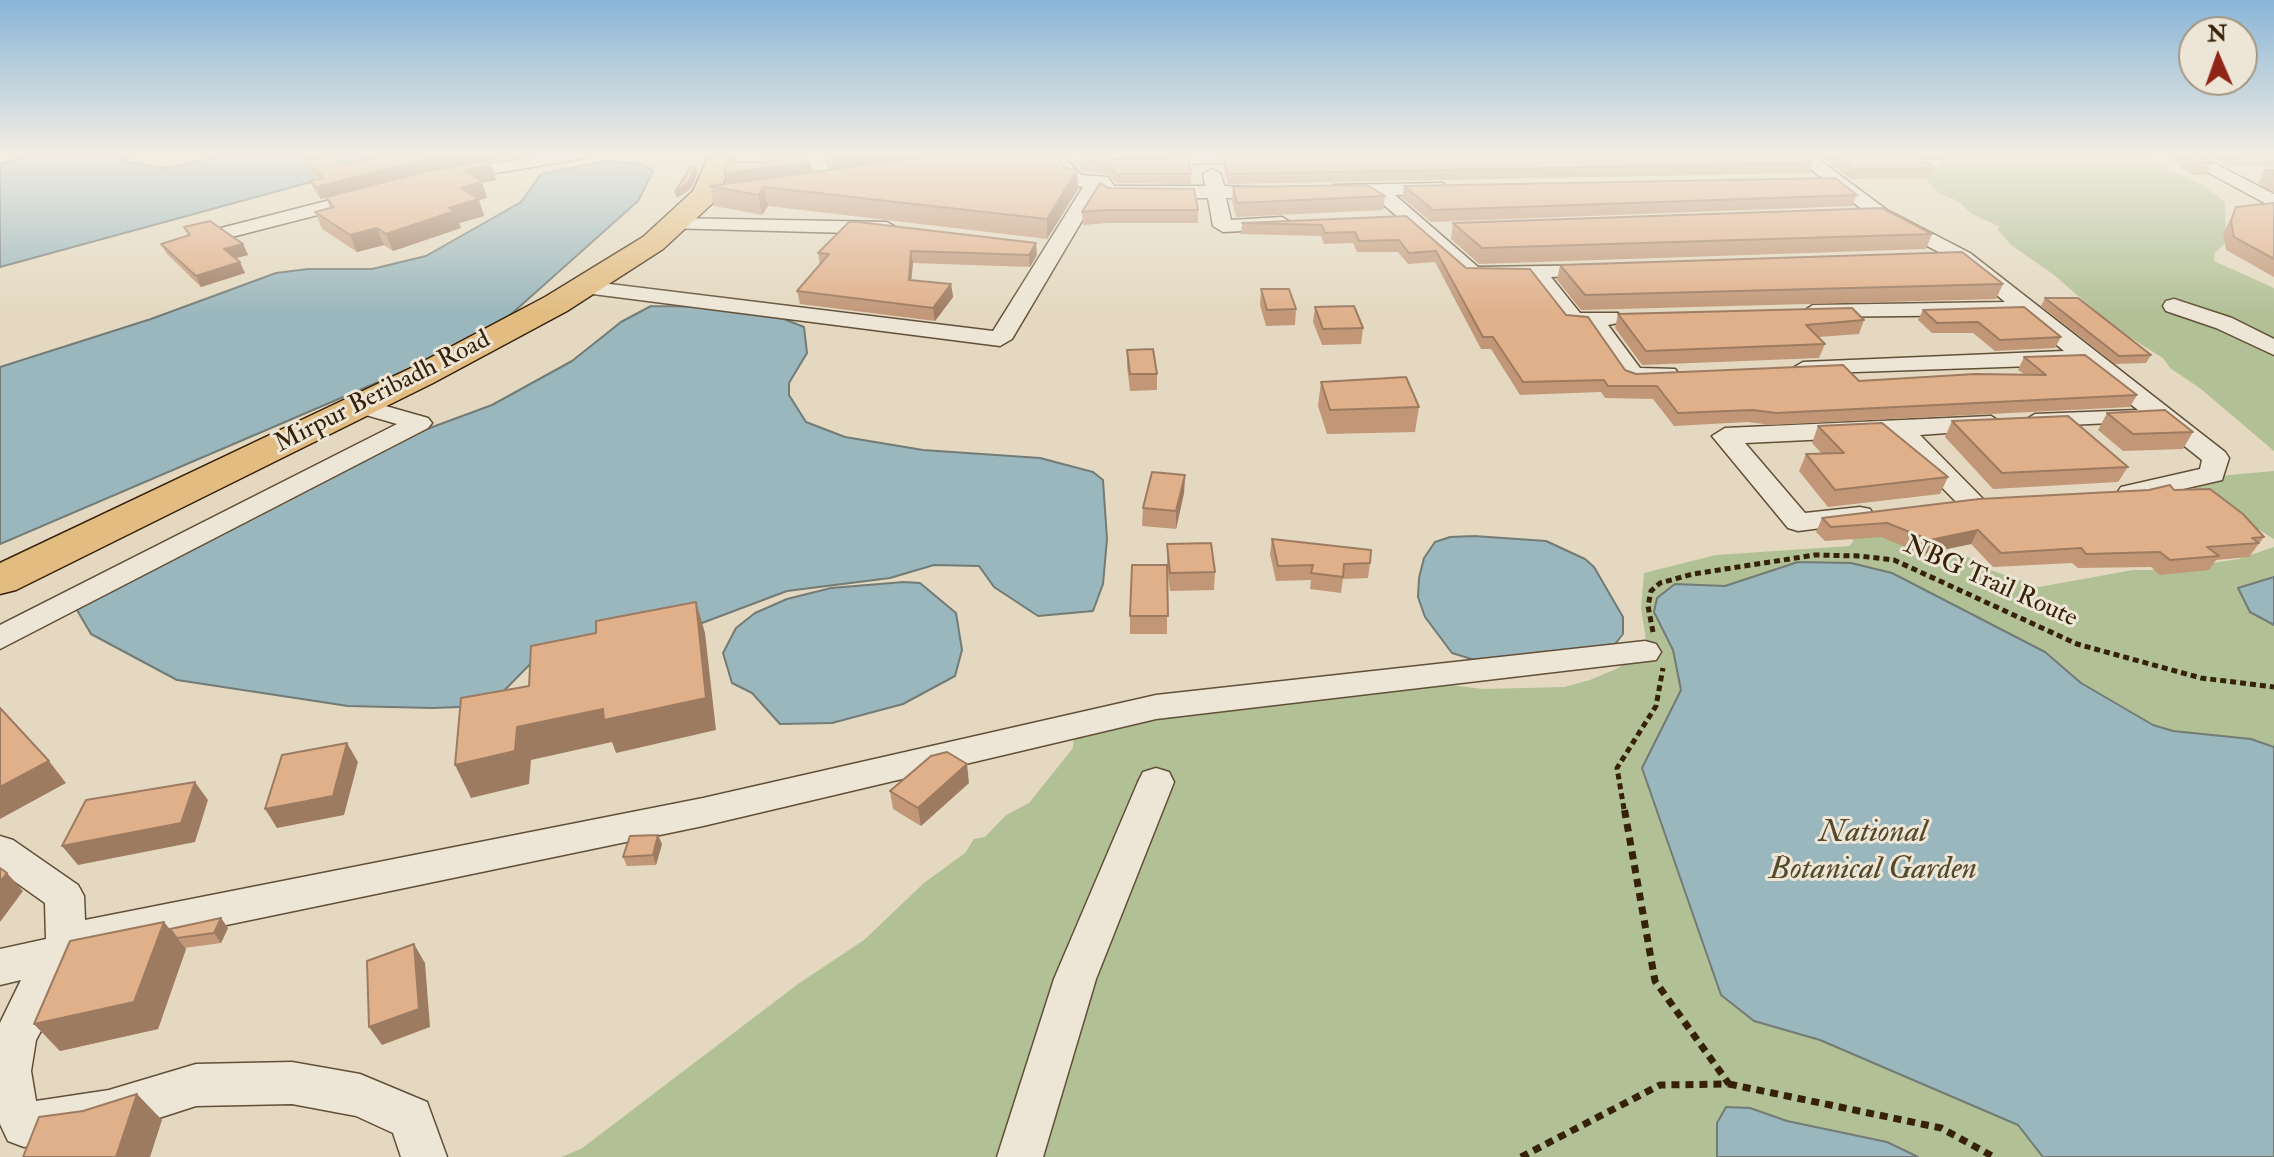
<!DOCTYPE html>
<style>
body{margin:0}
#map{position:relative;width:2274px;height:1157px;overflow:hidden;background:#e4d9c0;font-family:"IM FELL Double Pica",serif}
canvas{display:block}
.north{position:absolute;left:2178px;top:16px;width:80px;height:80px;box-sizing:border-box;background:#ede6d6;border:2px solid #a49784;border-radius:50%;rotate:358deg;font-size:22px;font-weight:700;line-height:32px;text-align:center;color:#362109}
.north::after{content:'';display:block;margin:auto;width:28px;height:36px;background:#8f2418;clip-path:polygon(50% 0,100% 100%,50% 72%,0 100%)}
</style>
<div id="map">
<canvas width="2274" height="1157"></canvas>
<div class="north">N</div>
</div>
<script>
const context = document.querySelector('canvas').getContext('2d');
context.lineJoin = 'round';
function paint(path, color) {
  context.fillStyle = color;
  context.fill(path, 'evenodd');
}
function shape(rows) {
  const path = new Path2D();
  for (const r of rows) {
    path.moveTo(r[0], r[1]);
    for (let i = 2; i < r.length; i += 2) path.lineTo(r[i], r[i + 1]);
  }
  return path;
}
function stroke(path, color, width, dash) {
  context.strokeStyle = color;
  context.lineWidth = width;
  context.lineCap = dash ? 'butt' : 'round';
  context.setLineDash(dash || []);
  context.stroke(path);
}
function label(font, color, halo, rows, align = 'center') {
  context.font = font + ' "IM FELL Double Pica",serif';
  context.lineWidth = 6;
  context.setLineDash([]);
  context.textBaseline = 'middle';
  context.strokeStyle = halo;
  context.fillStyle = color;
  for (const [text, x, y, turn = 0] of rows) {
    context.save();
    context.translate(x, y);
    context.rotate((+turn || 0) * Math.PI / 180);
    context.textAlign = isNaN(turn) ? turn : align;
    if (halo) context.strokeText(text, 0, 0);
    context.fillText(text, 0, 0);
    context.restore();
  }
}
paint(shape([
 [1960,153,2132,153,2159,162,2166,169,2203,185,2225,202,2226,242,2215,253,2214,261,2274,288,2274,451,2201,389,2170,368,2163,358,2115,328,2054,275,2011,245,1997,229,2000,227,1972,214,1958,201,1940,194,1929,184,1926,180,1940,164],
 [2274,471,2274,539,2195,490,2193,481,2195,478],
 [1836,515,1974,559,1988,569,2039,587,2133,570,2166,570,2239,559,2274,547,2274,1157,561,1157,581,1149,798,984,864,940,924,883,965,853,974,839,985,837,1006,815,1029,803,1073,748,1074,733,1279,683,1327,675,1367,675,1483,689,1564,687,1590,680,1616,669,1640,654,1646,640,1641,608,1644,573,1716,555,1849,546,1853,542,1852,536]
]), '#b1c095');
const water = shape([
 [37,153,139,153,119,161,167,168,235,153,417,153,0,267,0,164,37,153],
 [606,161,644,165,653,171,638,201,508,317,425,362,0,544,0,367,151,319,276,273,308,269,372,269,426,256,521,202,541,174,606,161],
 [651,306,725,307,774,315,804,327,807,353,789,383,789,395,806,422,845,437,923,450,1040,458,1093,472,1103,480,1107,539,1103,584,1093,611,1038,616,994,587,979,566,934,565,890,578,787,591,686,629,540,654,489,706,432,708,348,706,177,680,91,634,70,598,381,446,492,405,572,361,621,322,651,306],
 [1474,536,1546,541,1585,559,1594,567,1623,617,1623,634,1615,644,1600,649,1478,661,1452,653,1425,617,1418,597,1419,578,1424,558,1435,542,1450,537,1474,536],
 [1798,562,1851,563,1892,573,2045,652,2081,683,2153,725,2173,731,2251,739,2274,747,2274,1157,2043,1157,2018,1125,1820,1040,1754,1021,1721,995,1642,768,1681,690,1673,650,1654,612,1657,598,1675,584,1725,586,1798,562],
 [2274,577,2274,625,2250,612,2238,588,2274,577],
 [904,582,920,583,956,613,962,650,955,676,903,704,832,723,780,724,752,693,732,683,723,653,736,628,755,613,787,599,831,588,904,582],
 [1726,1107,1750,1108,1787,1121,1887,1142,1918,1157,1717,1157,1717,1123,1726,1107]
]);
paint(water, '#9ab7bd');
stroke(water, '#727b75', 2);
const street = shape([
 [556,153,595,153,586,158,454,180,445,175,454,170,556,153],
 [805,153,823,153,836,182,834,186,820,186,805,153],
 [1215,153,1394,153,1385,158,1149,165,1140,160,1149,155,1215,153],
 [1790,153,1810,153,1887,210,1970,253,2225,452,2229,458,2222,480,2131,501,2121,499,2117,493,2121,487,2200,469,2202,460,2153,421,2026,427,2022,422,2035,414,2138,410,2074,360,2063,365,1795,374,1791,369,1803,362,2064,351,2012,308,2001,315,1805,317,1802,312,1813,305,2005,302,1956,261,1873,218,1790,153],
 [2172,153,2194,153,2274,194,2274,208,2172,153],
 [1058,156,1064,157,1081,175,1108,177,1114,186,1205,186,1203,174,1212,169,1221,174,1224,186,1281,188,1281,196,1274,198,1226,198,1231,220,1282,217,1292,223,1282,229,1223,232,1213,226,1208,198,1108,198,1099,192,1012,339,1000,346,585,293,574,287,585,281,993,331,1083,187,1069,185,1052,165,1049,161,1058,156],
 [1442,183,1451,189,1449,193,1395,195,1478,267,1606,265,1609,269,1606,273,1599,275,1551,277,1580,313,1618,313,1621,318,1618,323,1608,325,1640,368,1675,369,1679,374,1675,379,1624,381,1587,326,1566,325,1529,278,1466,277,1384,205,1366,196,1334,197,1325,191,1334,185,1442,183],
 [369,190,378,196,376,200,228,238,218,232,221,228,369,190],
 [673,218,887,222,897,228,887,234,666,228,663,224,673,218],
 [2174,299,2232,318,2274,339,2274,355,2216,328,2166,311,2163,306,2166,301,2174,299],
 [361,399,428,418,432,423,428,428,0,649,0,625,397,424,352,411,349,406,352,401,361,399],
 [1991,416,2004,424,2000,429,1920,435,1986,502,1982,508,1972,510,1962,508,1892,436,1745,443,1805,513,1860,507,1870,509,1874,515,1870,521,1860,523,1798,531,1788,528,1712,436,1725,428,1991,416],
 [1645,641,1656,644,1661,652,1656,660,1156,719,703,826,82,955,36,1040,31,1071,36,1101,109,1090,196,1064,292,1062,360,1074,427,1102,447,1157,401,1157,393,1133,356,1116,292,1104,196,1106,109,1134,24,1147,8,1141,0,1124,0,1023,21,980,0,985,0,949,46,939,45,903,0,871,0,836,13,840,78,885,84,896,85,920,703,798,1156,695,1645,641],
 [1156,768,1169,772,1174,782,1096,979,1043,1157,997,1157,1054,979,1138,782,1143,772,1156,768]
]);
const highway = shape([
 [710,153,736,153,715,201,663,249,567,311,433,383,16,590,0,594,0,563,409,369,545,297,643,237,693,191,710,153]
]);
stroke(street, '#624f37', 3);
stroke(highway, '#362109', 3);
stroke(shape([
 [1653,632,1648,606,1651,591,1660,583,1693,574,1815,555,1860,556,1894,560,2077,644,2201,678,2274,687],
 [1624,809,1617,768,1656,706,1663,668]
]), '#362109', 5, [6, 4]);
stroke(shape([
 [1729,1084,1941,1128,1994,1157],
 [1521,1157,1660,1085,1729,1084,1655,981,1624,807]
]), '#362109', 7, [8, 6]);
paint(street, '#ede6d6');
paint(highway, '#e2bc80');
paint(shape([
 [390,153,515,153,516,156,431,170,496,180,482,183,487,198,479,200,484,216,459,223,461,228,393,251,384,245,357,252,322,229,315,212,330,208,326,198,321,199,315,192,310,181,318,179,310,171,306,160,341,165],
 [765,153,809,163,811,173,833,170,826,153,1133,153,1055,155,1078,189,1047,239,768,206,762,215,714,206,710,186,772,178,726,184,767,162],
 [1815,153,1961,153,1945,160,1924,160,1935,168,1931,178,1851,179],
 [2150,153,2194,153,2213,163,2206,175,2191,175,2173,160],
 [2200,153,2274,153,2274,167,2227,166],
 [1223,156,1813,163,1810,173,1228,184,1223,166],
 [1080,160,1191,174,1191,184,1116,183,1108,174,1080,170],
 [2265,170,2274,170,2274,193,2258,183],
 [1404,186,1857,195,1852,206,1431,222,1402,198],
 [1233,187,1385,196,1383,210,1236,217,1232,201],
 [1108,188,1198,210,1198,223,1107,223,1083,225,1082,212],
 [2274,203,2274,277,2226,250,2223,234,2236,207],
 [1406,216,1466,268,1566,315,1625,370,1636,374,1859,381,2024,374,2018,370,2024,357,2137,395,2130,407,1771,425,1748,422,1674,426,1653,399,1605,398,1601,392,1520,395,1491,349,1481,349,1435,262,1408,264,1398,252,1357,252,1353,243,1324,244,1321,236,1241,234,1242,223],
 [849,222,1037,255,1030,267,913,263,911,280,951,284,953,297,935,321,800,304,797,291,820,265,818,253],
 [1453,223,1932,234,1926,249,1479,264,1451,239],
 [184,227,243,244,248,255,235,258,245,273,201,287,167,254,161,244,188,235],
 [1560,265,2003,284,1996,299,1581,310,1557,280],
 [1261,289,1296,309,1295,325,1266,326,1260,305],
 [2045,298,2151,355,2146,363,2115,364,2041,306],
 [1315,307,1363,328,1361,344,1322,345,1313,322],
 [1923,310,2061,337,2055,348,1995,351,1973,333,1932,333,1918,320],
 [1618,314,1864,320,1859,334,1819,337,1825,344,1819,358,1642,365,1615,328],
 [1127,350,1157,374,1157,390,1130,391,1127,366],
 [1321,382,1419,407,1415,432,1327,434,1318,406],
 [2107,413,2193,432,2183,449,2123,451,2098,430],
 [1952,421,2128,467,2118,482,1993,489,1945,437],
 [1818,426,1948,477,1940,494,1828,507,1799,471,1806,454,1822,454,1812,443],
 [1185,475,1184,493,1176,529,1142,526,1143,508],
 [2174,490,2264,537,2249,557,2216,560,2209,570,2160,575,2151,567,2078,568,2072,563,1993,567,1971,544,1923,554,1881,537,1825,541,1816,532,1822,518],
 [1272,539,1370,563,1368,578,1343,579,1341,593,1310,589,1311,580,1276,581,1270,554],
 [1167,544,1215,572,1214,590,1170,591,1167,568,1167,634,1130,634,1130,616,1167,565],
 [969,783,921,826,893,809,890,791],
 [662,844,656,865,627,866,623,857],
 [228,928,221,943,184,948,186,949,158,1029,60,1051,34,1024,170,929]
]), '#c19778');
paint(shape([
 [466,153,515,153,516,156,431,170,321,199,316,187,427,159],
 [897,153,939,153,940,158,834,171,832,160],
 [1948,153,1961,153,1945,160],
 [809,163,811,174,726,184,724,173],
 [491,164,496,180,482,183,487,198,479,200,484,216,459,223,461,228,393,251,386,234,449,208,461,188,465,170],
 [696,166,698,173,691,189,677,198,675,192],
 [1077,170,1078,189,1047,239,1047,219],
 [764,187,768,206,762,215,758,195],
 [377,228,384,245,357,252,350,235],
 [1036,243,1037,255,1030,267,1029,255],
 [243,244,248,255,229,260,224,249],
 [911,251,913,263,910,292,909,280],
 [240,262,245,273,201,287,196,276],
 [951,284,953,297,935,321,933,308],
 [1185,475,1184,493,1176,529,1176,511],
 [1978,530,1971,544,1923,554,1930,540],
 [696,602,705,633,716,730,616,753,612,742,531,760,529,784,471,798,455,765,517,727],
 [347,743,358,762,344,815,277,828,265,809],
 [49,761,66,783,0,819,0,787],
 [967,764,969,783,921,826,918,808],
 [195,782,208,800,195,842,78,865,62,846],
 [658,835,662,844,656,865,653,855],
 [7,873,23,891,0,922,0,882],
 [221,918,228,928,221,943,214,933],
 [164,922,186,949,158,1029,60,1051,34,1024],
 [414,944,425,963,430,1027,382,1045,369,1027],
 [137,1094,162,1120,150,1157,116,1157]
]), '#9d7b61');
const building = shape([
 [390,153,466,153,427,159,316,187,310,181,323,178,306,160,330,154,341,165,390,153],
 [765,153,804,153,809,163,724,173,729,162,768,162,765,153],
 [829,153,897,153,832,160,829,153],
 [1053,153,1066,168,1077,170,1047,219,764,187,758,195,710,186,938,155,1053,153],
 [1329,153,1800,153,1813,163,1228,174,1223,156,1329,153],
 [1832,153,1913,153,1935,168,1854,169,1832,153],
 [2185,153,2194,153,2213,163,2197,163,2185,153],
 [2231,153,2274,153,2274,155,2233,154,2231,153],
 [1188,157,1191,174,1116,174,1108,165,1080,160,1188,157],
 [487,161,491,164,465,170,482,182,461,188,478,199,449,208,455,211,386,234,377,228,350,235,315,212,334,207,326,197,428,171,487,161],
 [691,166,696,166,689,182,675,192,691,166],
 [2265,170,2274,170,2274,176,2265,170],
 [1835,178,1857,195,1433,210,1404,186,1835,178],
 [1100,183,1108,188,1194,189,1198,210,1107,210,1082,212,1100,183],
 [1367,185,1385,196,1237,203,1233,187,1367,185],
 [2274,203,2274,259,2234,237,2231,221,2236,207,2274,203],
 [1882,208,1932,234,1482,248,1453,223,1882,208],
 [1406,216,1466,268,1530,269,1566,315,1588,317,1625,370,1636,374,1843,365,1859,381,1975,374,2046,375,2024,357,2085,355,2137,395,1776,413,1753,410,1678,413,1657,386,1608,386,1604,380,1523,382,1493,337,1483,337,1436,251,1409,253,1399,240,1359,241,1355,232,1325,233,1322,225,1242,223,1406,216],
 [210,221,243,244,224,249,240,262,196,276,161,244,190,235,184,227,210,221],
 [849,222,858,222,1036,243,1029,255,911,251,909,280,951,284,933,308,797,291,829,254,818,253,849,222],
 [1962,252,2003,284,1585,295,1560,265,1962,252],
 [1261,289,1289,289,1296,309,1267,310,1261,289],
 [2045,298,2078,298,2151,355,2119,356,2045,298],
 [1354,306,1363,328,1323,329,1315,307,1354,306],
 [2024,307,2061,337,2000,340,1978,322,1937,323,1923,310,2024,307],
 [1852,308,1864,320,1806,325,1825,344,1646,351,1618,314,1852,308],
 [1153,349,1157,374,1130,374,1127,350,1153,349],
 [1406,377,1419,407,1330,410,1321,382,1406,377],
 [2165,410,2193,432,2133,434,2107,413,2165,410],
 [2068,416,2128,467,2002,473,1952,421,2068,416],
 [1882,423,1948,477,1835,490,1806,454,1844,453,1818,426,1882,423],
 [1152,472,1185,475,1176,511,1143,508,1152,472],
 [2170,485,2174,490,2210,489,2243,514,2264,537,2252,538,2259,543,2207,547,2219,556,2170,560,2160,552,2086,554,2081,548,2001,553,1978,530,1930,540,1887,523,1831,527,1822,518,1979,499,2149,490,2170,485],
 [1272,539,1371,550,1370,563,1344,564,1343,577,1311,573,1313,565,1278,566,1272,539],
 [1211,543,1215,572,1170,573,1167,544,1211,543],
 [1132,565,1167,565,1168,616,1130,616,1132,565],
 [696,602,706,698,604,720,603,709,517,727,515,751,455,765,461,698,529,686,531,646,596,633,596,621,696,602],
 [0,708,49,761,0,787,0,708],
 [347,743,333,796,265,809,282,755,347,743],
 [947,752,967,764,918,808,890,791,931,756,947,752],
 [195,782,181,823,62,846,86,800,195,782],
 [658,835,653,855,623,857,630,836,658,835],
 [0,868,7,873,0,882,0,868],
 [221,918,214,933,177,938,170,929,221,918],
 [164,922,134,1002,34,1024,70,941,164,922],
 [414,944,419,1009,369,1027,367,961,414,944],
 [137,1094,116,1157,23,1157,39,1117,83,1111,137,1094]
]);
paint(building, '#e0b08b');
stroke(building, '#9d7b61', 2);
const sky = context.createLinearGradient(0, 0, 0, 315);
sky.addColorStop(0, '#89b5d7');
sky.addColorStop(0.49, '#f3eee3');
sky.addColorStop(1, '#f3eee300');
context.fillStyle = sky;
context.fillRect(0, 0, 2274, 315);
label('26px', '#362109', '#ede6d6', [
 ["Mirpur Beribadh Road",383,393,-27],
 ["NBG Trail Route",1990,583,24]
]);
label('italic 32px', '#55492c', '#ede6d6', [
 ["National",1873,834],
 ["Botanical Garden",1873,871]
]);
</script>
